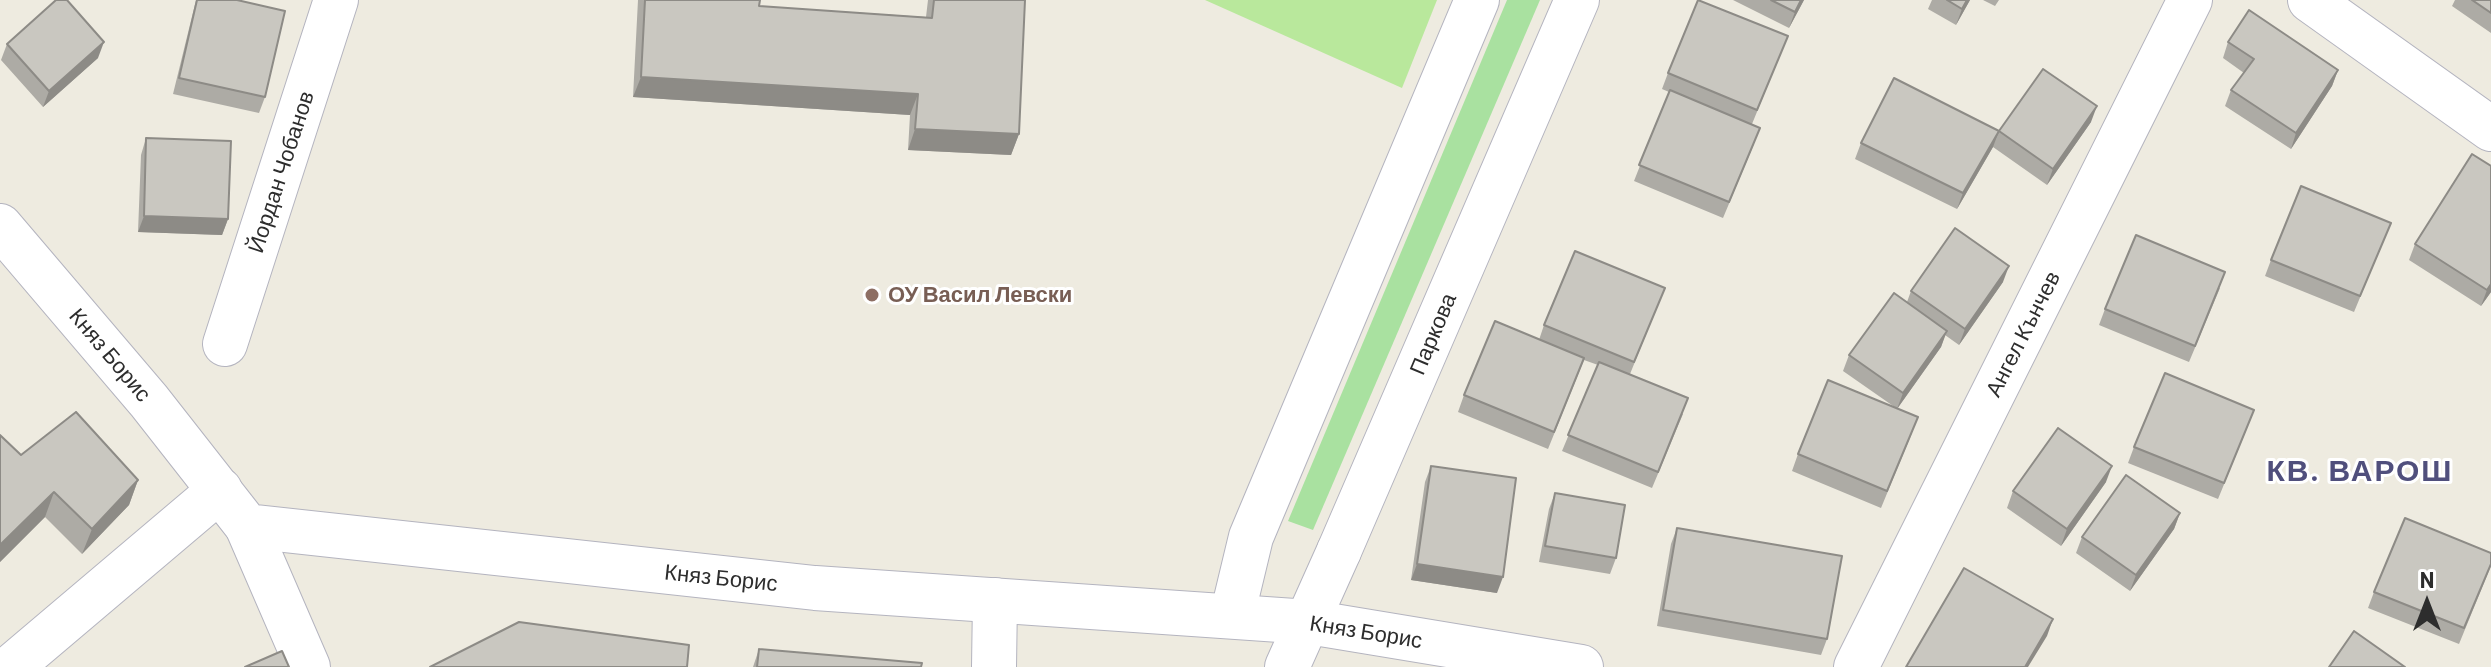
<!DOCTYPE html>
<meta charset="utf-8">
<style>
body{margin:0}
#map{position:relative;width:2491px;height:667px;overflow:hidden;background:#eeebe0;font-family:Barlow,sans-serif}
canvas{display:block}
.north{position:absolute;left:2387px;top:563px;width:80px;height:80px;-webkit-text-stroke:6px #fff;paint-order:stroke;rotate:0deg;font-size:22px;font-weight:700;line-height:32px;text-align:center;color:#2d2d2d}
.north::after{content:'';display:block;margin:auto;width:28px;height:36px;background:#2d2d2d;clip-path:polygon(50% 0,100% 100%,50% 72%,0 100%)}
</style>
<div id="map">
<canvas width="2491" height="667"></canvas>
<div class="north">N</div>
</div>
<script>
const context = document.querySelector('canvas').getContext('2d');
context.lineJoin = 'round';
function paint(path, color) {
  context.fillStyle = color;
  context.fill(path, 'evenodd');
}
function shape(rows) {
  const path = new Path2D();
  for (const r of rows) {
    path.moveTo(r[0], r[1]);
    for (let i = 2; i < r.length; i += 2) path.lineTo(r[i], r[i + 1]);
  }
  return path;
}
function stroke(path, color, width, dash) {
  context.strokeStyle = color;
  context.lineWidth = width;
  context.lineCap = dash ? 'butt' : 'round';
  context.setLineDash(dash || []);
  context.stroke(path);
}
function label(font, color, halo, rows, align = 'center') {
  context.font = font + ' Barlow,sans-serif';
  context.lineWidth = 6;
  context.setLineDash([]);
  context.textBaseline = 'middle';
  context.strokeStyle = halo;
  context.fillStyle = color;
  for (const [text, x, y, turn = 0] of rows) {
    context.save();
    context.translate(x, y);
    context.rotate((+turn || 0) * Math.PI / 180);
    context.textAlign = isNaN(turn) ? turn : align;
    if (halo) context.strokeText(text, 0, 0);
    context.fillText(text, 0, 0);
    context.restore();
  }
}
paint(shape([
 [1507,0,1540,0,1313,530,1288,521]
]), '#a9e1a0');
paint(shape([
 [1205,0,1437,0,1402,88]
]), '#b9e89c');
const pedestrian = shape([
 [1232,616,1251,537,1477,0],
 [1287,667,1339,551]
]);
const minor = shape([
 [2310,0,2491,129],
 [225,344,336,0],
 [247,526,308,667],
 [1339,551,1577,0],
 [11,667,220,490],
 [994,667,995,600],
 [1856,667,2190,0]
]);
const tertiary = shape([
 [0,226,149,401,247,526,815,588,1309,622,1581,667]
]);
stroke(pedestrian, '#b4b4bf', 46);
stroke(minor, '#b4b4bf', 46);
stroke(tertiary, '#b4b4bf', 46);
stroke(pedestrian, '#fff', 44);
stroke(minor, '#fff', 44);
stroke(tertiary, '#fff', 44);
paint(shape([
 [196,0,237,0,265,97,259,113,173,94],
 [638,0,760,0,759,6,926,17,928,0,1025,0,1019,134,1011,155,908,150,910,115,633,97],
 [1733,0,1804,0,1789,28],
 [1932,0,1970,0,1956,25,1928,9],
 [1983,0,1999,0,1995,6],
 [2455,0,2491,0,2491,33,2452,6],
 [1788,36,1752,124,1754,144,1723,218,1634,181,1669,92,1662,89,1668,73],
 [2228,42,2338,70,2332,86,2291,149,2225,106,2231,90,2244,73,2223,58],
 [7,44,98,58,43,107,1,60],
 [2091,122,2047,185,1993,147,1957,209,1855,159,1861,143],
 [146,138,228,219,222,235,138,232,141,155],
 [2391,223,2354,312,2265,276,2271,260],
 [2415,244,2491,292,2481,306,2409,260],
 [2003,282,1959,345,1945,335,1941,347,1897,409,1912,433,1881,508,1792,471,1798,454,1896,408,1843,371,1849,355,1907,302,1911,291],
 [1665,288,1630,374,1683,414,1652,488,1562,451,1598,365,1584,360,1548,449,1458,412,1464,395,1539,340,1544,325],
 [2220,288,2189,362,2099,325,2105,309],
 [2248,426,2218,499,2128,463,2134,447],
 [0,435,21,455,138,480,129,505,82,554,45,517,0,562],
 [1431,466,1497,593,1411,580,1425,482],
 [2106,482,2061,546,2007,508,2013,491],
 [1555,493,1616,558,1610,574,1539,562,1549,509],
 [2180,513,2174,529,2130,591,2076,553,2082,537],
 [1677,528,1827,639,1821,655,1657,626,1671,544],
 [2491,566,2459,644,2368,608,2374,592],
 [759,649,921,667,753,667]
]), '#adaba5');
paint(shape([
 [1801,0,1804,0,1789,28,1795,12],
 [1967,0,1970,0,1956,25,1962,9],
 [104,42,98,58,43,107,49,91],
 [2338,70,2332,86,2291,149,2296,133],
 [641,77,918,94,910,115,633,97],
 [2097,106,2091,122,2047,185,2053,169],
 [915,129,1019,134,1011,155,908,150],
 [1999,131,1993,147,1957,209,1963,193],
 [144,216,228,219,222,235,138,232],
 [2009,266,2003,282,1959,345,1965,329],
 [2491,284,2491,292,2481,306,2487,290],
 [1947,331,1941,347,1897,409,1903,393],
 [2112,466,2106,482,2061,546,2067,529],
 [138,480,129,505,82,554,92,529],
 [54,492,45,517,0,562,0,545],
 [2180,513,2174,529,2130,591,2136,575],
 [1417,564,1503,577,1497,593,1411,580],
 [2053,619,2047,636,2028,667,2025,667]
]), '#8d8b86');
const building = shape([
 [56,0,67,0,104,42,49,91,7,44,56,0],
 [197,0,237,0,285,11,265,97,179,78,197,0],
 [645,0,760,0,759,6,932,18,934,0,1025,0,1019,134,915,129,918,94,641,77,645,0],
 [1698,0,1788,36,1757,110,1668,73,1698,0],
 [1771,0,1801,0,1795,12,1771,0],
 [1947,0,1967,0,1962,9,1947,0],
 [2472,0,2491,0,2491,13,2472,0],
 [2249,10,2338,70,2296,133,2231,90,2254,59,2228,42,2249,10],
 [2043,69,2097,106,2053,169,1999,131,1963,193,1861,143,1894,78,1999,131,2043,69],
 [1670,90,1760,128,1729,202,1639,165,1670,90],
 [146,138,231,141,228,219,144,216,146,138],
 [2472,154,2491,166,2491,284,2487,290,2415,244,2472,154],
 [2301,186,2391,223,2360,296,2271,260,2301,186],
 [1955,228,2009,266,1965,329,1911,291,1955,228],
 [2136,235,2225,272,2195,346,2105,309,2136,235],
 [1575,251,1665,288,1634,362,1544,325,1575,251],
 [1894,293,1947,331,1903,393,1849,355,1894,293],
 [1495,321,1584,358,1554,432,1464,395,1495,321],
 [1599,362,1688,398,1658,472,1568,435,1599,362],
 [2165,373,2254,410,2224,483,2134,447,2165,373],
 [1828,380,1918,417,1887,491,1798,454,1828,380],
 [76,412,138,480,92,529,54,492,0,545,0,435,21,455,76,412],
 [2058,428,2112,466,2067,529,2013,491,2058,428],
 [1431,466,1516,478,1503,577,1417,564,1431,466],
 [2126,475,2180,513,2136,575,2082,537,2126,475],
 [1555,493,1625,505,1616,558,1545,546,1555,493],
 [2405,518,2491,553,2491,564,2464,628,2374,592,2405,518],
 [1677,528,1842,556,1827,639,1663,610,1677,528],
 [1964,568,2053,619,2025,667,1906,667,1964,568],
 [519,622,689,645,687,667,430,667,519,622],
 [2354,631,2405,667,2329,667,2354,631],
 [759,649,922,663,921,667,757,667,759,649],
 [282,651,289,667,245,667,282,651]
]);
paint(building, '#c9c7c0');
stroke(building, '#8d8b86', 2);
for (const [x, y, r, color] of [
 [872,295,8,"#8d6e63"]
]) {
  const dot = new Path2D();
  dot.arc(x, y, r, 0, 2 * Math.PI);
  context.fillStyle = color;
  context.fill(dot);
  stroke(dot, '#fff', 3);
}
label('22px', '#2d2d2d', '#fff', [
 ["Йордан Чобанов",281,172,-72],
 ["Паркова",1433,334,-67],
 ["Ангел Кънчев",2023,334,-63],
 ["Княз Борис",110,355,50],
 ["Княз Борис",721,578,6],
 ["Княз Борис",1366,632,9]
]);
label('bold 22px', '#785e54', '#fff', [
 ["ОУ Васил Левски",888,295]
], 'left');
context.letterSpacing = '2px';
label('bold 30px', '#504f7c', '#fff', [
 ["КВ. ВАРОШ",2360,471]
]);
context.letterSpacing = '0px';
</script>
